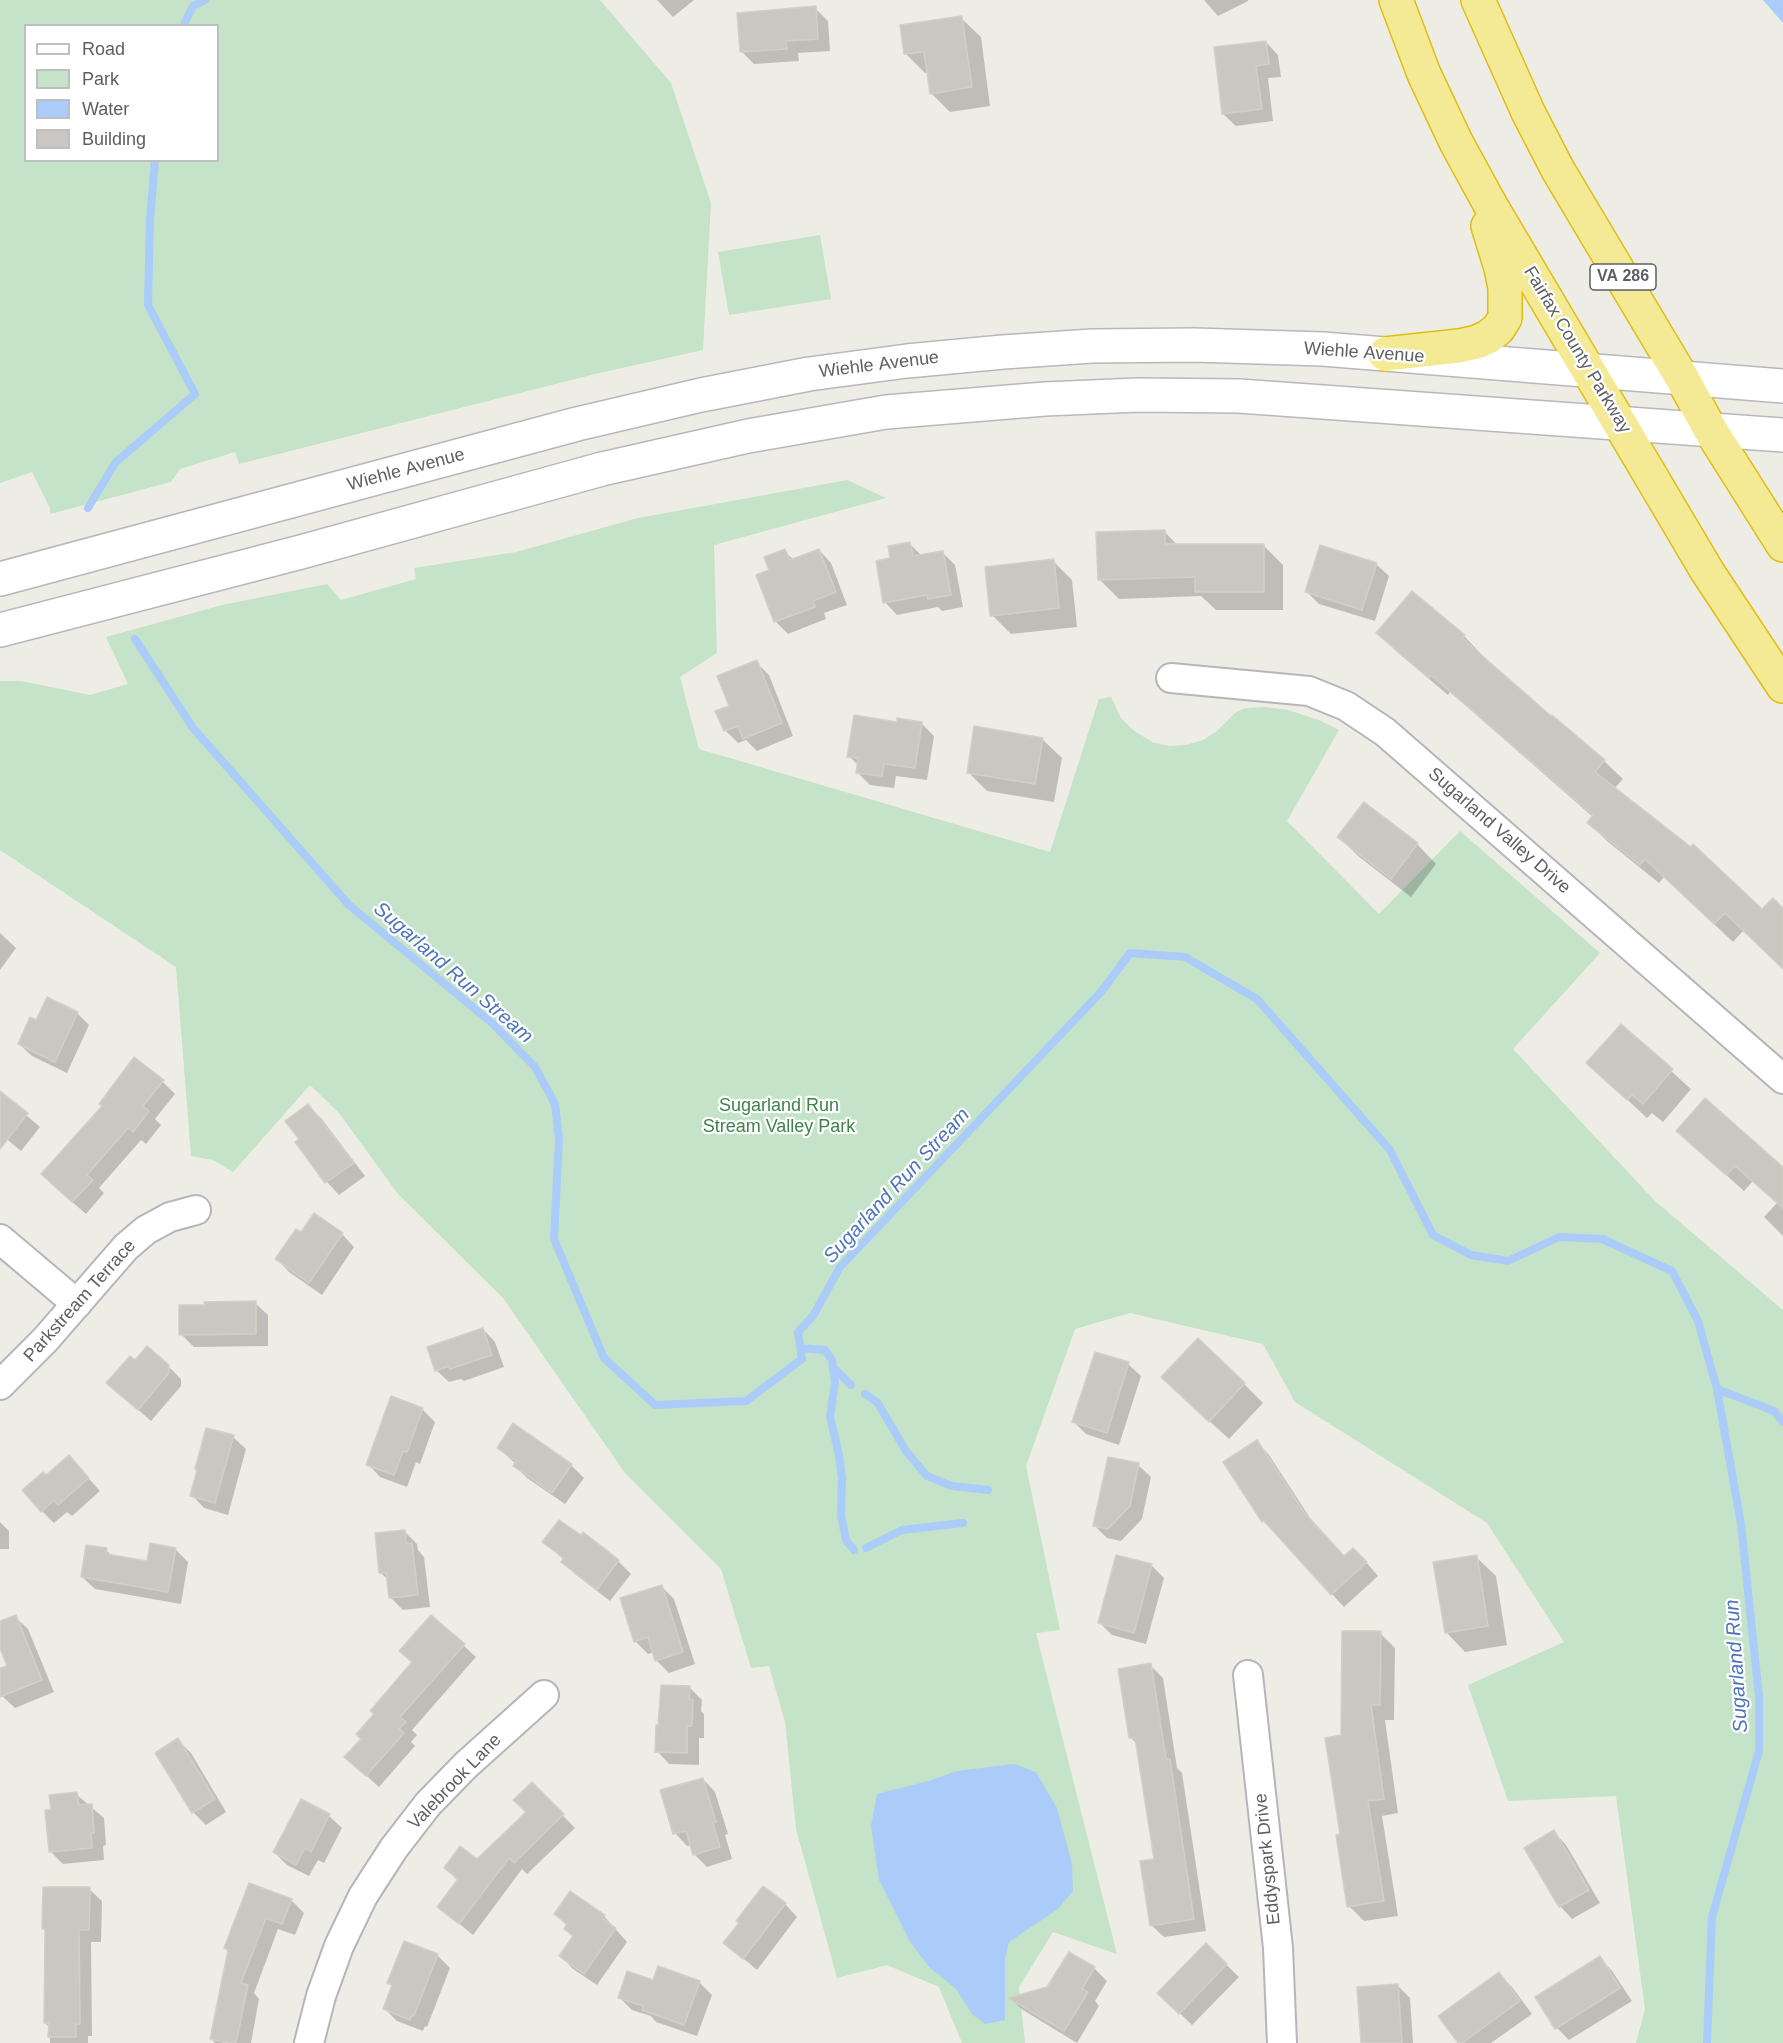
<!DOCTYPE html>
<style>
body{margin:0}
#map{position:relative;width:1783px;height:2043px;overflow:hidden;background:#eeede5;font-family:Helvetica,sans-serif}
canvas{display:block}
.legend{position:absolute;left:24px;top:24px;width:195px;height:138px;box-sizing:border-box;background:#fff;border:2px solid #bebfc1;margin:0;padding:8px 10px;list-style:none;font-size:18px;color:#5d5f64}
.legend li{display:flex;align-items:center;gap:12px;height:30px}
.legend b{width:30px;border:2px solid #bebfc1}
</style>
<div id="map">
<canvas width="1783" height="2043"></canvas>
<ul class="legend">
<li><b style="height:8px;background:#fff"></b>Road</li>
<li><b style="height:16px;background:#c4e3c8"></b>Park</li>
<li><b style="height:16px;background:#abccf8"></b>Water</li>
<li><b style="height:16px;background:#cac7c2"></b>Building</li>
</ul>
</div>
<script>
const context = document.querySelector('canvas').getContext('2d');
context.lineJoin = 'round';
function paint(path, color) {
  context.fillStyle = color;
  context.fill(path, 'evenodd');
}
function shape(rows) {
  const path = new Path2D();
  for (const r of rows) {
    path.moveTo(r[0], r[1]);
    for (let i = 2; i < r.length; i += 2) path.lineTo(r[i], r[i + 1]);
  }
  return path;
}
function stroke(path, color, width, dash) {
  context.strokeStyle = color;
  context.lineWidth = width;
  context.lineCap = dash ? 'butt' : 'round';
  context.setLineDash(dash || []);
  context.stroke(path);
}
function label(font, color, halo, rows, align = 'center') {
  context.font = font + ' Helvetica,sans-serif';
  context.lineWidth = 4.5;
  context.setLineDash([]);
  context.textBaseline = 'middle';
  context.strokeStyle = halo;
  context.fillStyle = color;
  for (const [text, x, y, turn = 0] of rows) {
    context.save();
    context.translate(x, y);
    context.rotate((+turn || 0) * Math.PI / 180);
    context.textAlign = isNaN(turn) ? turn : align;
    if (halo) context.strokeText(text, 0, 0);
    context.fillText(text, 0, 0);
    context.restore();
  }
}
paint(shape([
 [0,0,600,0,671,83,711,203,703,350,595,374,239,464,235,452,180,469,171,482,50,514,50,508,32,472,0,483],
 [26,26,218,26,218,160,26,160],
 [820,235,831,299,729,315,718,252],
 [847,480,886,498,714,545,717,653,680,677,699,749,1050,852,1099,699,1111,697,1121,718,1133,730,1152,742,1169,746,1186,745,1203,740,1217,731,1235,713,1246,708,1266,707,1288,710,1319,720,1339,730,1287,821,1379,914,1460,831,1600,953,1513,1049,1655,1201,1783,1310,1783,2043,1636,2043,1645,2009,1616,1796,1508,1801,1468,1685,1564,1642,1487,1523,1295,1402,1263,1344,1130,1313,1075,1329,1026,1466,1060,1630,1036,1633,1117,1954,1053,1932,1019,1987,1025,2043,962,2043,939,1987,887,1965,837,1978,796,1829,785,1722,769,1666,751,1668,721,1569,625,1473,503,1298,398,1194,339,1113,310,1085,233,1172,213,1160,191,1156,176,967,0,850,0,681,21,681,90,695,128,684,106,637,222,605,327,584,341,600,416,579,414,568,516,552,638,518]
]), '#c4e3c8');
paint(shape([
 [1763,0,1783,0,1783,23],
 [1014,1764,1036,1772,1057,1808,1072,1864,1073,1891,1058,1909,1009,1942,1005,1959,1005,2020,985,2024,972,2014,956,1989,929,1967,909,1940,879,1880,871,1826,877,1794,929,1781,957,1771]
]), '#abccf8');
paint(shape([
 [657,0,694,0,673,17],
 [1204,0,1248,0,1248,1,1218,16],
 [815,8,828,21,830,51,798,53,799,61,754,64,741,51],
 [961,18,981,37,990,106,950,112,931,93,928,72,925,73,906,54],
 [1266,42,1278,55,1281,77,1268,78,1273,121,1236,126,1223,114],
 [1164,531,1178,546,1264,546,1283,565,1283,610,1216,610,1201,596,1119,599,1099,579],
 [910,544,922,556,942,552,955,565,963,607,942,611,938,607,897,615,885,602,892,559],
 [819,550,831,563,847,605,824,613,826,619,788,634,775,621,771,571,784,551,794,560],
 [1053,561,1072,580,1077,627,1011,634,992,615],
 [1376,564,1389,576,1375,621,1319,604,1307,592],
 [1378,633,1464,636,1482,655,1481,656,1551,719,1604,761,1623,779,1614,789,1762,911,1783,910,1783,967,1744,930,1733,942,1664,877,1659,883,1607,841,1589,823,1593,817,1450,692,1448,695,1397,652],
 [756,662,769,675,793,736,757,751,746,740,738,743,725,730,731,707],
 [898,723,921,723,934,736,927,780,896,776,894,788,870,785,857,772,858,765,849,756],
 [1042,739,1062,758,1054,802,987,791,968,772],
 [1364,804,1417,844,1436,864,1411,897,1358,856,1339,837],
 [0,933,16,948,0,970],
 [77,1013,89,1025,67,1073,32,1056,19,1044,37,1022],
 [1621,1026,1691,1089,1663,1122,1652,1113,1647,1118,1588,1063],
 [163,1082,175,1094,155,1119,161,1125,146,1144,141,1140,99,1188,104,1193,86,1214,55,1187],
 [0,1093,40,1127,21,1151,3,1136,0,1141],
 [308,1106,321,1118,365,1176,339,1195,327,1182,297,1143,301,1140],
 [1695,1147,1783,1168,1783,1236,1764,1217,1777,1203,1753,1181,1744,1191],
 [301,1234,342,1234,354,1247,322,1295,289,1272,277,1259],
 [255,1303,268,1315,268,1346,194,1347,181,1334],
 [483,1329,495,1342,504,1367,464,1381,461,1379,449,1382,436,1370],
 [136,1362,168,1366,181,1379,181,1386,151,1421,108,1383],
 [1128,1364,1141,1376,1119,1445,1086,1434,1074,1422],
 [1244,1384,1263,1403,1229,1439,1182,1396],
 [392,1398,423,1410,435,1422,420,1464,416,1462,407,1487,380,1477,368,1464],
 [233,1437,246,1449,228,1515,204,1508,192,1495],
 [1257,1442,1269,1455,1316,1527,1344,1558,1366,1562,1378,1576,1344,1607,1264,1521,1225,1463],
 [498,1448,571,1465,584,1478,565,1504,527,1478,515,1466,516,1464],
 [1138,1465,1151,1477,1142,1519,1121,1541,1107,1538,1094,1525],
 [81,1470,100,1491,72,1516,67,1512,54,1523,42,1511,46,1477],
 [0,1522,9,1531,9,1549,0,1549],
 [404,1531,417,1544,418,1550,424,1557,430,1607,403,1610,391,1598,389,1581,381,1573],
 [583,1535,618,1561,631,1574,610,1601,575,1574,563,1562,564,1560,544,1542,581,1538],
 [175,1549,188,1562,181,1604,95,1589,82,1577,106,1550,113,1557,149,1563],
 [1476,1557,1496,1576,1507,1645,1465,1652,1446,1632],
 [1151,1565,1164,1578,1146,1644,1112,1635,1099,1622],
 [662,1587,674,1599,695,1664,669,1673,656,1660,654,1652,648,1654,635,1641],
 [15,1617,28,1629,54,1692,15,1708,2,1696,0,1690,0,1670,9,1666,0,1644,0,1623],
 [1380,1633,1395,1648,1394,1720,1385,1720,1398,1813,1382,1816,1398,1916,1364,1921,1349,1906,1343,1736],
 [463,1645,476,1657,412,1730,417,1735,411,1742,415,1746,379,1787,359,1769,363,1739,375,1714,413,1663,401,1651],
 [1150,1665,1163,1678,1177,1768,1182,1773,1206,1931,1164,1937,1151,1925,1156,1860,1137,1744,1131,1738],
 [689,1687,702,1700,701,1711,704,1714,704,1738,699,1738,699,1765,669,1764,657,1751],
 [178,1740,191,1753,226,1812,206,1825,193,1812],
 [703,1779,715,1792,728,1834,725,1835,732,1859,707,1867,694,1854,692,1845,687,1846,675,1833],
 [532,1784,575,1828,527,1874,522,1869,473,1935,439,1907,458,1881,446,1868,477,1861,528,1812],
 [76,1794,104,1818,106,1845,103,1846,104,1860,63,1864,51,1852,52,1811],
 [302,1801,329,1816,342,1828,324,1863,318,1860,309,1876,287,1865,274,1852],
 [1554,1832,1566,1845,1600,1903,1572,1919,1560,1906],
 [250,1885,291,1900,304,1913,295,1935,278,1929,254,1993,259,1999,251,2043,215,2043,211,2039],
 [89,1889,102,1901,101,1942,91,1942,92,2036,88,2036,88,2043,50,2043,50,2028,45,2023,47,1932,43,1929],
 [570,1893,604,1916,627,1942,597,1985,573,1969,561,1956,574,1937,565,1929,567,1926,556,1914],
 [785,1904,797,1917,757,1970,725,1943],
 [405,1943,438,1956,450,1968,427,2027,425,2026,423,2031,397,2021,384,2008,393,1987,389,1983],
 [1206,1945,1239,1977,1192,2025,1159,1993],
 [1600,1958,1612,1971,1632,2001,1569,2040,1557,2028],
 [1094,1968,1107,1981,1095,2001,1099,2006,1077,2043,1023,2010,1011,1999,1048,1989],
 [1499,1974,1512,1987,1532,2014,1491,2043,1460,2043],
 [699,1982,712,1995,697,2036,656,2022,651,2016,632,2010,619,1997],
 [1397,1985,1410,1998,1413,2043,1363,2043]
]), '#0003');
stroke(shape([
 [183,26,193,6,205,0],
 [88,508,115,463,195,394,148,305,150,221,155,160],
 [135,639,193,728,349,905,493,1024,535,1067,555,1104,559,1139,554,1239,604,1358,655,1405,746,1401,802,1359,798,1332,813,1316,840,1267,1101,992,1130,953,1185,957,1257,999,1390,1150,1433,1235,1471,1255,1508,1261,1559,1237,1602,1239,1672,1271,1698,1321,1717,1389,1741,1524,1759,1697,1759,1751,1712,1917,1707,2043],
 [800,1348,825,1350,832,1360,835,1383,830,1417,839,1455,842,1479,841,1516,846,1540,854,1550],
 [833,1367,851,1385],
 [1717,1389,1774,1411,1783,1422],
 [865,1394,877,1402,906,1451,927,1476,952,1486,988,1490],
 [866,1548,902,1530,963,1523]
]), '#abccf8', 8);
const building = shape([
 [816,6,818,39,786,41,787,49,740,52,737,13,816,6],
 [962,16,972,87,930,94,924,52,904,54,900,25,962,16],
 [1266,41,1269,64,1256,66,1262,109,1222,114,1214,47,1266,41],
 [1165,530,1165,544,1264,544,1264,592,1195,592,1195,577,1098,580,1096,532,1165,530],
 [910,542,913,556,943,551,951,595,928,599,927,595,883,603,876,561,890,558,888,546,910,542],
 [1320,545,1377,563,1362,610,1305,592,1320,545],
 [785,549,790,560,819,549,836,592,813,601,815,607,774,622,756,575,769,570,764,557,785,549],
 [1054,559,1059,608,990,616,985,567,1054,559],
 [1412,591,1465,635,1462,638,1551,716,1552,715,1605,760,1595,772,1691,847,1693,844,1762,909,1773,898,1783,908,1783,969,1725,913,1714,924,1645,859,1640,865,1587,823,1593,815,1431,675,1429,678,1376,633,1412,591],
 [757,660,782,723,743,739,738,726,724,731,715,711,729,706,717,676,757,660],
 [854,715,897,722,897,718,922,722,915,768,884,764,882,776,856,773,858,758,847,757,854,715],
 [974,726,1043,738,1035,784,967,773,974,726],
 [1364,802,1418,843,1391,879,1337,837,1364,802],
 [47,997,78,1012,55,1062,18,1044,30,1017,36,1020,47,997],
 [1621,1024,1673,1069,1643,1104,1632,1095,1627,1100,1586,1063,1621,1024],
 [134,1057,164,1080,143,1106,149,1111,133,1132,128,1128,87,1175,93,1180,72,1202,41,1174,102,1106,99,1104,134,1057],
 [0,1091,28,1113,0,1149,0,1091],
 [1705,1098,1783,1167,1783,1208,1735,1166,1726,1175,1676,1131,1705,1098],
 [308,1104,354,1163,325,1183,295,1142,299,1139,285,1121,308,1104],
 [314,1213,343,1233,309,1283,275,1259,296,1229,301,1232,314,1213],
 [256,1301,256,1334,179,1335,179,1305,205,1305,204,1302,256,1301],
 [483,1328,492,1355,450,1369,449,1366,435,1371,427,1347,483,1328],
 [1198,1338,1245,1383,1209,1422,1161,1377,1198,1338],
 [147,1346,169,1365,169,1373,138,1410,106,1383,130,1356,135,1360,147,1346],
 [1095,1352,1129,1362,1107,1433,1072,1422,1095,1352],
 [391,1396,423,1408,407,1452,403,1451,394,1475,366,1465,391,1396],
 [513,1423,572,1464,552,1493,513,1466,516,1461,497,1448,513,1423],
 [206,1428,234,1435,215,1503,190,1496,197,1470,195,1469,206,1428],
 [1257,1440,1304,1512,1344,1556,1353,1548,1367,1562,1331,1595,1264,1521,1262,1522,1223,1462,1257,1440],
 [69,1455,89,1478,58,1505,54,1500,41,1512,22,1490,43,1472,46,1475,69,1455],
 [1108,1457,1139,1463,1130,1506,1108,1529,1093,1526,1108,1457],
 [559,1520,581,1535,583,1532,619,1560,597,1590,561,1562,564,1558,542,1542,559,1520],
 [405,1530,406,1543,412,1543,418,1595,389,1598,386,1573,379,1573,375,1533,405,1530],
 [150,1543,176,1548,168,1592,81,1577,86,1545,107,1548,106,1554,147,1561,150,1543],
 [1116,1555,1152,1564,1134,1633,1098,1623,1116,1555],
 [1477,1555,1488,1626,1445,1633,1433,1562,1477,1555],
 [662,1585,683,1652,655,1661,648,1637,634,1642,620,1598,662,1585],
 [16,1615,42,1680,0,1697,0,1668,7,1666,0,1648,0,1621,16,1615],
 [431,1615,465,1644,400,1717,406,1722,399,1729,404,1733,366,1776,344,1757,361,1739,356,1734,374,1714,370,1711,412,1662,399,1651,431,1615],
 [1342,1631,1381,1631,1380,1705,1371,1705,1384,1799,1368,1801,1384,1901,1347,1907,1336,1835,1340,1834,1325,1738,1341,1735,1342,1631],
 [1151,1663,1166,1759,1170,1759,1194,1919,1150,1926,1140,1861,1154,1859,1135,1738,1129,1738,1118,1669,1151,1663],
 [661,1685,690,1686,689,1699,693,1700,692,1726,687,1726,687,1753,655,1752,656,1725,658,1725,661,1685],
 [178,1738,215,1799,192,1813,155,1753,178,1738],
 [703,1778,716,1822,713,1823,720,1847,693,1855,686,1831,673,1834,660,1790,703,1778],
 [532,1782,564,1814,514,1863,509,1858,459,1924,437,1907,458,1879,444,1868,460,1846,477,1859,526,1812,513,1800,532,1782],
 [77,1792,79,1805,92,1804,94,1833,91,1833,92,1848,49,1852,45,1810,51,1810,49,1795,77,1792],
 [301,1799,330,1814,311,1852,305,1848,296,1865,273,1852,301,1799],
 [1554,1830,1589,1890,1559,1907,1524,1848,1554,1830],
 [249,1883,292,1899,282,1924,266,1918,241,1983,248,1985,236,2043,230,2043,210,2039,228,1950,224,1948,249,1883],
 [763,1886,786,1903,743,1959,723,1943,739,1923,736,1921,763,1886],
 [43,1887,90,1887,89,1930,79,1930,80,2024,76,2024,76,2037,48,2037,49,2023,44,2023,45,1929,42,1929,43,1887],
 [570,1891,605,1915,602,1918,616,1928,584,1974,559,1956,573,1936,564,1929,567,1924,554,1914,570,1891],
 [404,1941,438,1954,414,2016,412,2015,410,2020,383,2009,392,1985,387,1983,404,1941],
 [1206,1943,1227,1964,1179,2014,1157,1993,1206,1943],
 [1069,1952,1095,1967,1082,1989,1088,1992,1064,2031,1008,1998,1047,1987,1069,1952],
 [1600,1956,1620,1988,1555,2029,1535,1997,1600,1956],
 [658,1966,700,1981,684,2025,642,2010,643,2006,618,1998,627,1971,653,1980,658,1966],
 [1499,1972,1520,2001,1462,2043,1458,2043,1438,2016,1499,1972],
 [1398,1984,1402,2043,1361,2043,1357,1987,1398,1984]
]);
paint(building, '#cac7c2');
stroke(building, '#d2d0c4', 1.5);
const street = shape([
 [1171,678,1309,691,1346,706,1385,732,1783,1079],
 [0,1239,77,1304],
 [0,1385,45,1340,126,1247,146,1230,170,1217,196,1210],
 [1248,1675,1278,1948,1282,2043],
 [309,2043,321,1996,339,1946,363,1896,394,1848,428,1804,466,1765,544,1695]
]);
const secondary = shape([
 [0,579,577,424,701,395,809,374,907,361,1003,352,1092,346,1194,345,1323,349,1783,386],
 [0,630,301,552,602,469,748,436,886,412,1045,399,1138,395,1239,396,1783,435]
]);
const highway = shape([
 [1396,0,1424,74,1456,142,1491,206,1707,571,1783,686],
 [1478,0,1528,112,1558,170,1682,378,1711,431,1783,545],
 [1385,354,1459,346,1477,342,1488,337,1498,329,1505,318,1505,288,1501,268,1488,226]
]);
stroke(street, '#b5b6bb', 32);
stroke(secondary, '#b6b8be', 36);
stroke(highway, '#e1bd12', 36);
stroke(street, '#fff', 28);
stroke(secondary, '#fff', 33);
stroke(highway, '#f4ea96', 33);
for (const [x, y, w] of [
 [1623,277,66]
]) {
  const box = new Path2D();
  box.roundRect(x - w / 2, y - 13, w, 26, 4.5);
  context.fillStyle = '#fff';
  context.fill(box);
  stroke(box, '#5d5f64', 1.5);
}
label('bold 16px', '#5d5f64', null, [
 ["VA 286",1623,277]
]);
label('18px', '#5d5f64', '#fff', [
 ["Fairfax County Parkway",1577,350,59],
 ["Wiehle Avenue",1364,353,4],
 ["Wiehle Avenue",879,365,-7],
 ["Wiehle Avenue",406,470,-15],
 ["Sugarland Valley Drive",1499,831,41],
 ["Parkstream Terrace",80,1301,-48],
 ["Valebrook Lane",455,1782,-46],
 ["Eddyspark Drive",1268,1859,-96]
]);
label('18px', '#3d834a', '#fff', [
 ["Sugarland Run",779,1106],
 ["Stream Valley Park",779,1127]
]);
label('italic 20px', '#4f74ba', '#fff', [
 ["Sugarland Run Stream",453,973,41],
 ["Sugarland Run Stream",897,1186,-47],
 ["Sugarland Run",1737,1666,-94]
]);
</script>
